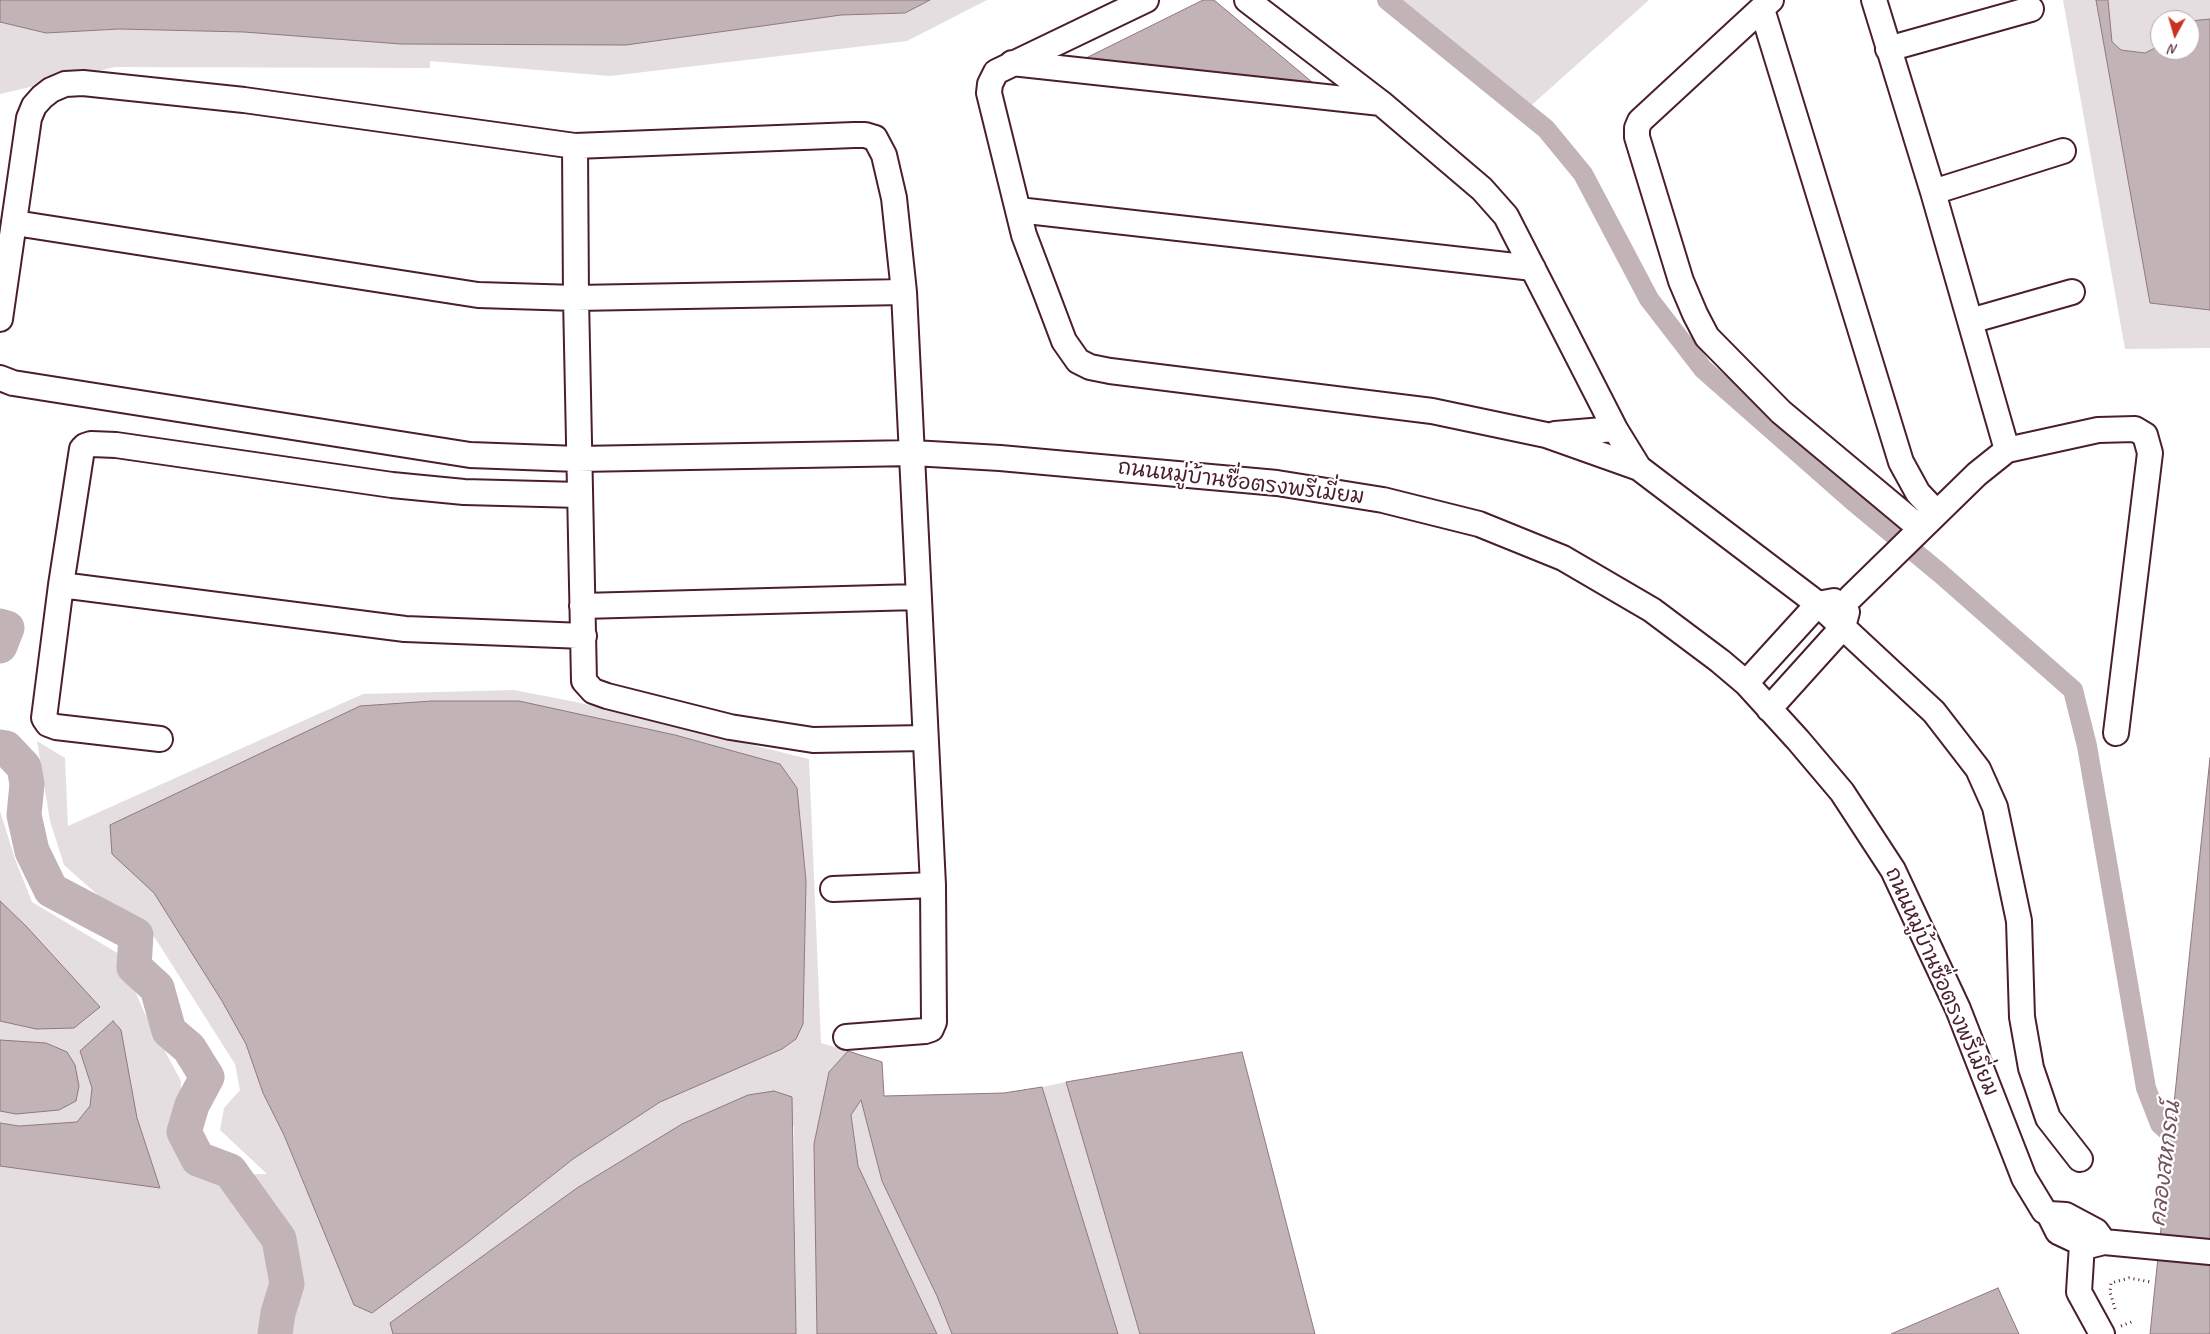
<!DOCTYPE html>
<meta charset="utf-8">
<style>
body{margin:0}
#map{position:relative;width:2210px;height:1334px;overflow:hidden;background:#fff;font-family:Caveat,sans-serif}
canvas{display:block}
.north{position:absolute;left:2150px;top:10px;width:50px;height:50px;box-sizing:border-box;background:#fff;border:1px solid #b7a5aa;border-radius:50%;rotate:186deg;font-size:14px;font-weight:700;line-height:20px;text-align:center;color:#4a1f2b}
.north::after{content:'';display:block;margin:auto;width:18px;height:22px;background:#c8321e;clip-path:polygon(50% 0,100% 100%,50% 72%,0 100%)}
</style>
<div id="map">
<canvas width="2210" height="1334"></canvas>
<div class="north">N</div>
</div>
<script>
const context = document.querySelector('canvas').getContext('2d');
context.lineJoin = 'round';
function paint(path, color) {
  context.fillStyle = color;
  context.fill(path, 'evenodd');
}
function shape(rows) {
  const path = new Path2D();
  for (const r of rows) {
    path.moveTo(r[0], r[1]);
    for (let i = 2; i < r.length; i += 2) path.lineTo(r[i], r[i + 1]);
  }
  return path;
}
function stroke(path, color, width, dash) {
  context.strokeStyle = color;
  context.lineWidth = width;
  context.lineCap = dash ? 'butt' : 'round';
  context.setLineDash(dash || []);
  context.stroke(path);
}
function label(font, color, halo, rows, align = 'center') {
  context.font = font + ' Caveat,"Playpen Sans Thai",sans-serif';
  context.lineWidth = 4.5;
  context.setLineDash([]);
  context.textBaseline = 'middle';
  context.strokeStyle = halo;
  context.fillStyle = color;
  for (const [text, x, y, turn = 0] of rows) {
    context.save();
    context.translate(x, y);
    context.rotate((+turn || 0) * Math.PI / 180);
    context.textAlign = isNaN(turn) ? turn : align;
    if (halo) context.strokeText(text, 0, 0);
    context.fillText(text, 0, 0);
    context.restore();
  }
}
paint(shape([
 [930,0,987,0,907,41,610,76,430,61,430,68,115,67,0,94,0,21,46,33,119,29,244,32,905,13],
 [1398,0,1649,0,1525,111],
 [2063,0,2096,0,2150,303,2210,310,2210,348,2125,349],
 [2108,0,2210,0,2210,19,2190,21,2160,20,2160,32,2156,35,2155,48,2145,53,2121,50,2112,42],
 [514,690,576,702,809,759,821,1043,848,1051,829,1072,814,1144,817,1334,796,1334,794,1126,748,1095,682,1124,577,1188,391,1323,393,1334,0,1334,0,1166,160,1187,137,1118,80,1051,92,1088,90,1106,77,1122,19,1126,0,1123,0,1111,16,1114,46,1043,0,1040,0,1021,36,1029,100,1007,26,926,0,901,0,811,15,859,32,902,119,954,145,1014,181,1081,181,1155,207,1175,267,1174,220,1130,224,1108,240,1090,235,1064,148,927,100,897,64,865,50,821,37,741,65,758,68,826,363,694],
 [432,701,519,701,797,788,806,881,803,1024,782,1049,660,1102,573,1159,469,1241,372,1313,354,1305,284,1135,263,1093,246,1044,222,1001,154,893,360,706],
 [1066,1082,1140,1334,1118,1334,1042,1087],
 [861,1100,882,1181,937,1296,952,1334,937,1334,858,1166,851,1115]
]), '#e5dee0');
const water = shape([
 [0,0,930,0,905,13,841,15,626,45,401,44,244,32,119,29,46,33,0,22,0,0],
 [1203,0,1214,0,1330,97,1078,62,1203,0],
 [2096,0,2108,0,2112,42,2121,50,2145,53,2155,48,2156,35,2160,32,2160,50,2190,50,2190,21,2210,19,2210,310,2150,303,2096,0],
 [432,701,519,701,675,735,780,764,797,788,806,881,803,1024,796,1039,782,1049,660,1102,573,1159,469,1241,372,1313,354,1305,284,1135,263,1093,246,1044,222,1001,154,893,112,854,110,825,360,706,432,701],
 [2210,758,2210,1334,2150,1334,2210,758],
 [0,901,26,926,100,1007,74,1028,36,1029,0,1021,0,901],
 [113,1021,121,1030,137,1118,160,1188,0,1166,0,1123,19,1126,77,1122,90,1106,92,1088,80,1051,113,1021],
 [0,1040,46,1043,67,1052,75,1065,79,1086,76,1101,59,1110,16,1114,0,1111,0,1040],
 [848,1051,882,1062,884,1096,1004,1093,1042,1087,1118,1334,952,1334,937,1296,882,1181,861,1100,851,1115,858,1166,937,1334,817,1334,814,1144,829,1072,848,1051],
 [1242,1052,1315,1334,1140,1334,1066,1082,1242,1052],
 [774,1091,792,1097,796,1334,393,1334,390,1323,577,1188,682,1124,748,1095,774,1091],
 [1998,1288,2019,1334,1891,1334,1998,1288]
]);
paint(water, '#c1b3b6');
stroke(water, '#91787e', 1);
stroke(shape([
 [1387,0,1546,129,1583,174,1649,299,1703,369,1853,501,1941,574,2073,690,2087,746,2146,1088,2160,1124,2191,1152]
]), '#c1b3b6', 20);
stroke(shape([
 [0,626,7,628,0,646],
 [0,747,6,748,24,767,27,784,24,815,32,851,51,890,136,935,134,967,157,988,169,1031,189,1048,207,1077,192,1105,184,1132,198,1159,230,1171,279,1239,287,1284,278,1313,275,1334]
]), '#c1b3b6', 35);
const minor = shape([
 [1146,0,996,72,990,84,989,93,1024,235,1064,341,1078,361,1090,367,1110,371,1432,411,1546,435,1639,468,1818,604,1934,712,1978,769,1995,807,2019,921,2022,1017,2031,1068,2048,1118,2080,1159],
 [1247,0,1381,103,1482,189,1506,216,1615,429,1639,468],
 [1771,0,1640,121,1637,128,1637,137,1681,281,1695,314,1707,337,1781,412,1920,528],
 [1874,0,1933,192,2007,450],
 [1762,9,1901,462,1918,493,1936,512],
 [1888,49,2031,9],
 [1012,63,1381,103],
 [575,146,576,298,584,681,593,691,607,696,730,727,813,740,925,738],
 [1933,192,2063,151],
 [1018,210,1533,268],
 [15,223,478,295,576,298,904,292],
 [0,319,29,118,34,106,42,97,51,90,65,84,83,83,244,100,575,146,854,135,865,135,875,138,884,155,894,198,904,292,933,885,934,1022,931,1029,925,1031,846,1037],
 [1970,321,2072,292],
 [0,378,13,383,470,455,578,459,913,453,1000,458,1277,483,1383,500,1479,524,1563,558,1652,610,1720,661,1746,683,1798,740,1842,792,1893,870,1958,1009,2024,1178,2044,1211,2049,1214,2058,1232,2088,1246,2104,1242,2210,1252],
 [1555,434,1615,429],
 [61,585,405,629,584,636],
 [1851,597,1977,474,2007,450,2098,430,2135,429,2145,435,2150,453,2116,733],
 [582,606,918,597],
 [1746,683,1818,604,1834,601],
 [1769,709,1843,627,1847,612],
 [160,739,56,727,48,724,44,718,61,585,82,449,85,446,91,444,116,445,392,485,464,492,580,495],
 [833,889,933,885],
 [2049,1214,2066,1215,2096,1231,2104,1242],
 [2082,1244,2079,1292,2102,1334]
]);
stroke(minor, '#4a1f2b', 28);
stroke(shape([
 [2115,1309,2110,1292,2111,1283,2129,1278,2151,1282],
 [2121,1326,2134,1321]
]), '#4a1f2b', 3, [1, 4]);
stroke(minor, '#fff', 24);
label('21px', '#4a1f2b', '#fff', [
 ["ถนนหมู่บ้านซื่อตรงพรีเมี่ยม",1241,483,7],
 ["ถนนหมู่บ้านซื่อตรงพรีเมี่ยม",1941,982,66]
]);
label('italic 22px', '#74535c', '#fff', [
 ["คลองสหกรณ์",2166,1164,-83]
]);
</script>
